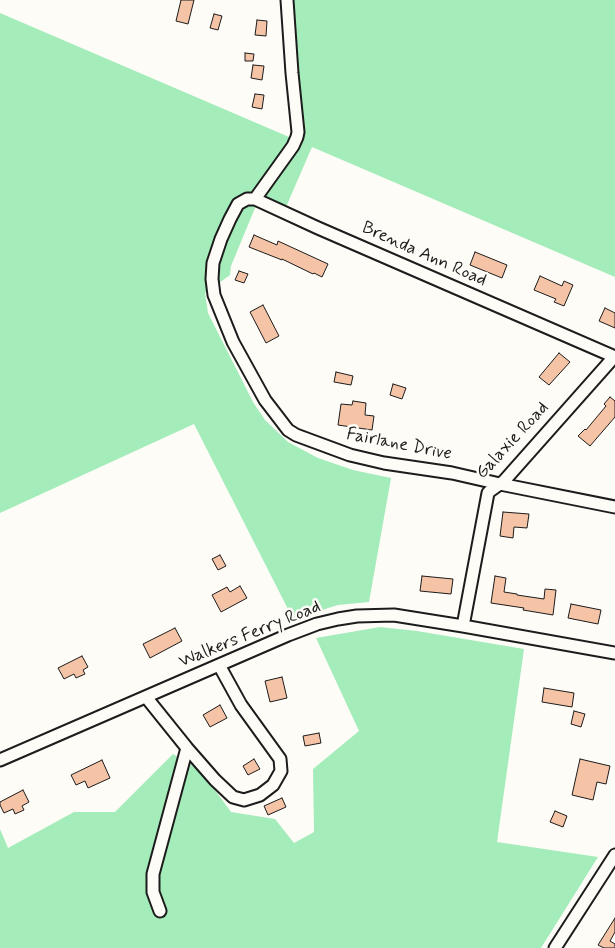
<!DOCTYPE html>
<style>
body{margin:0}
canvas{display:block;background:#fdfcf7}
</style>
<canvas width="615" height="948"></canvas>
<script>
const context = document.querySelector('canvas').getContext('2d');
context.lineJoin = 'round';
function paint(path, color) {
  context.fillStyle = color;
  context.fill(path, 'evenodd');
}
function shape(rows) {
  const path = new Path2D();
  for (const r of rows) {
    path.moveTo(r[0], r[1]);
    for (let i = 2; i < r.length; i += 2) path.lineTo(r[i], r[i + 1]);
  }
  return path;
}
function stroke(path, color, width, dash) {
  context.strokeStyle = color;
  context.lineWidth = width;
  context.lineCap = dash ? 'butt' : 'round';
  context.setLineDash(dash || []);
  context.stroke(path);
}
function label(font, color, halo, rows, align = 'center') {
  context.font = font + ' Mynerve,sans-serif';
  context.lineWidth = 5;
  context.setLineDash([]);
  context.textBaseline = 'middle';
  context.strokeStyle = halo;
  context.fillStyle = color;
  for (const [text, x, y, turn = 0] of rows) {
    context.save();
    context.translate(x, y);
    context.rotate((+turn || 0) * Math.PI / 180);
    context.textAlign = isNaN(turn) ? turn : align;
    if (halo) context.strokeText(text, 0, 0);
    context.fillText(text, 0, 0);
    context.restore();
  }
}
paint(shape([
 [292,0,615,0,615,277,312,147,286,207,260,196,231,266,230,275,205,293,208,313,253,402,265,420,288,442,318,458,353,470,391,478,369,602,338,605,293,619,194,424,0,513,0,13,296,140],
 [380,627,417,631,524,649,497,842,598,857,541,948,0,948,0,829,8,848,74,812,115,812,173,754,201,771,231,812,275,819,294,843,314,832,313,769,359,731,316,638]
]), '#a4ecba');
const building = shape([
 [181,0,194,0,188,24,176,21,181,0],
 [214,14,222,16,218,30,210,28,214,14],
 [257,20,267,21,266,36,255,35,257,20],
 [245,53,254,54,253,61,245,61,245,53],
 [253,65,264,66,262,80,251,78,253,65],
 [255,94,264,95,262,109,252,107,255,94],
 [254,235,277,245,278,241,328,264,322,277,314,273,313,274,282,259,282,260,249,247,254,235],
 [475,252,507,265,502,278,470,265,475,252],
 [239,271,248,274,244,283,235,280,239,271],
 [540,276,562,286,564,281,573,285,564,306,554,302,556,299,534,290,540,276],
 [263,305,279,336,266,343,250,312,263,305],
 [605,308,615,313,615,328,599,321,605,308],
 [559,353,570,362,549,385,539,377,559,353],
 [336,372,353,376,351,385,334,382,336,372],
 [393,384,406,388,402,399,390,395,393,384],
 [610,397,615,401,615,417,590,446,578,436,585,429,586,430,606,406,604,404,610,397],
 [353,401,366,403,365,415,374,416,372,430,338,425,341,404,352,405,353,401],
 [503,512,529,514,527,528,514,527,513,538,500,536,503,512],
 [220,555,226,566,218,570,212,559,220,555],
 [422,576,453,579,451,594,420,591,422,576],
 [495,576,506,578,504,592,517,594,517,595,544,599,545,589,556,590,553,615,523,610,524,608,491,603,495,576],
 [240,586,247,598,221,612,212,595,227,587,230,592,240,586],
 [571,604,601,610,598,624,568,618,571,604],
 [175,628,182,641,150,658,143,644,175,628],
 [82,656,88,667,83,670,85,674,76,678,74,674,64,679,58,668,82,656],
 [282,677,287,698,270,702,265,681,282,677],
 [544,688,574,693,572,707,542,702,544,688],
 [220,705,227,718,210,727,203,715,220,705],
 [574,711,585,714,581,727,571,724,574,711],
 [319,733,321,743,305,746,303,736,319,733],
 [254,759,260,769,248,775,243,766,254,759],
 [580,759,610,766,606,784,597,782,593,800,572,795,580,759],
 [102,760,110,778,88,788,85,781,76,785,71,775,102,760],
 [23,790,29,802,22,806,24,810,15,814,13,809,4,813,0,805,0,802,23,790],
 [282,798,286,807,268,815,264,806,282,798],
 [555,811,567,816,563,827,550,822,555,811],
 [615,918,615,932,610,941,615,944,615,948,604,948,598,945,615,918]
]);
paint(building, '#f5c3a6');
stroke(building, '#1c1c1c', 1);
const minor = shape([
 [255,199,293,146,297,137,298,132,292,73,287,0],
 [615,357,318,228,255,199,247,199,238,204,230,219,221,239,213,263,212,279,214,295,233,342,265,400,288,430,296,435,350,455,384,463,452,473,500,484,615,507],
 [463,626,488,493,490,491,504,481,614,357],
 [146,697,187,748,215,780,233,797,244,800,260,795,273,785,281,771,280,759,241,705,219,665],
 [0,760,288,635,317,624,338,619,357,616,394,615,463,626,615,653],
 [160,911,153,892,153,874,187,748],
 [555,948,615,855]
]);
stroke(minor, '#1c1c1c', 15);
stroke(minor, '#fdfcf7', 11);
label('18px', '#1c1c1c', '#fdfcf7', [
 ["Brenda Ann Road",424,255,24],
 ["Galaxie Road",513,441,-47],
 ["Fairlane Drive",399,445,11],
 ["Walkers Ferry Road",250,635,-22]
]);
</script>
